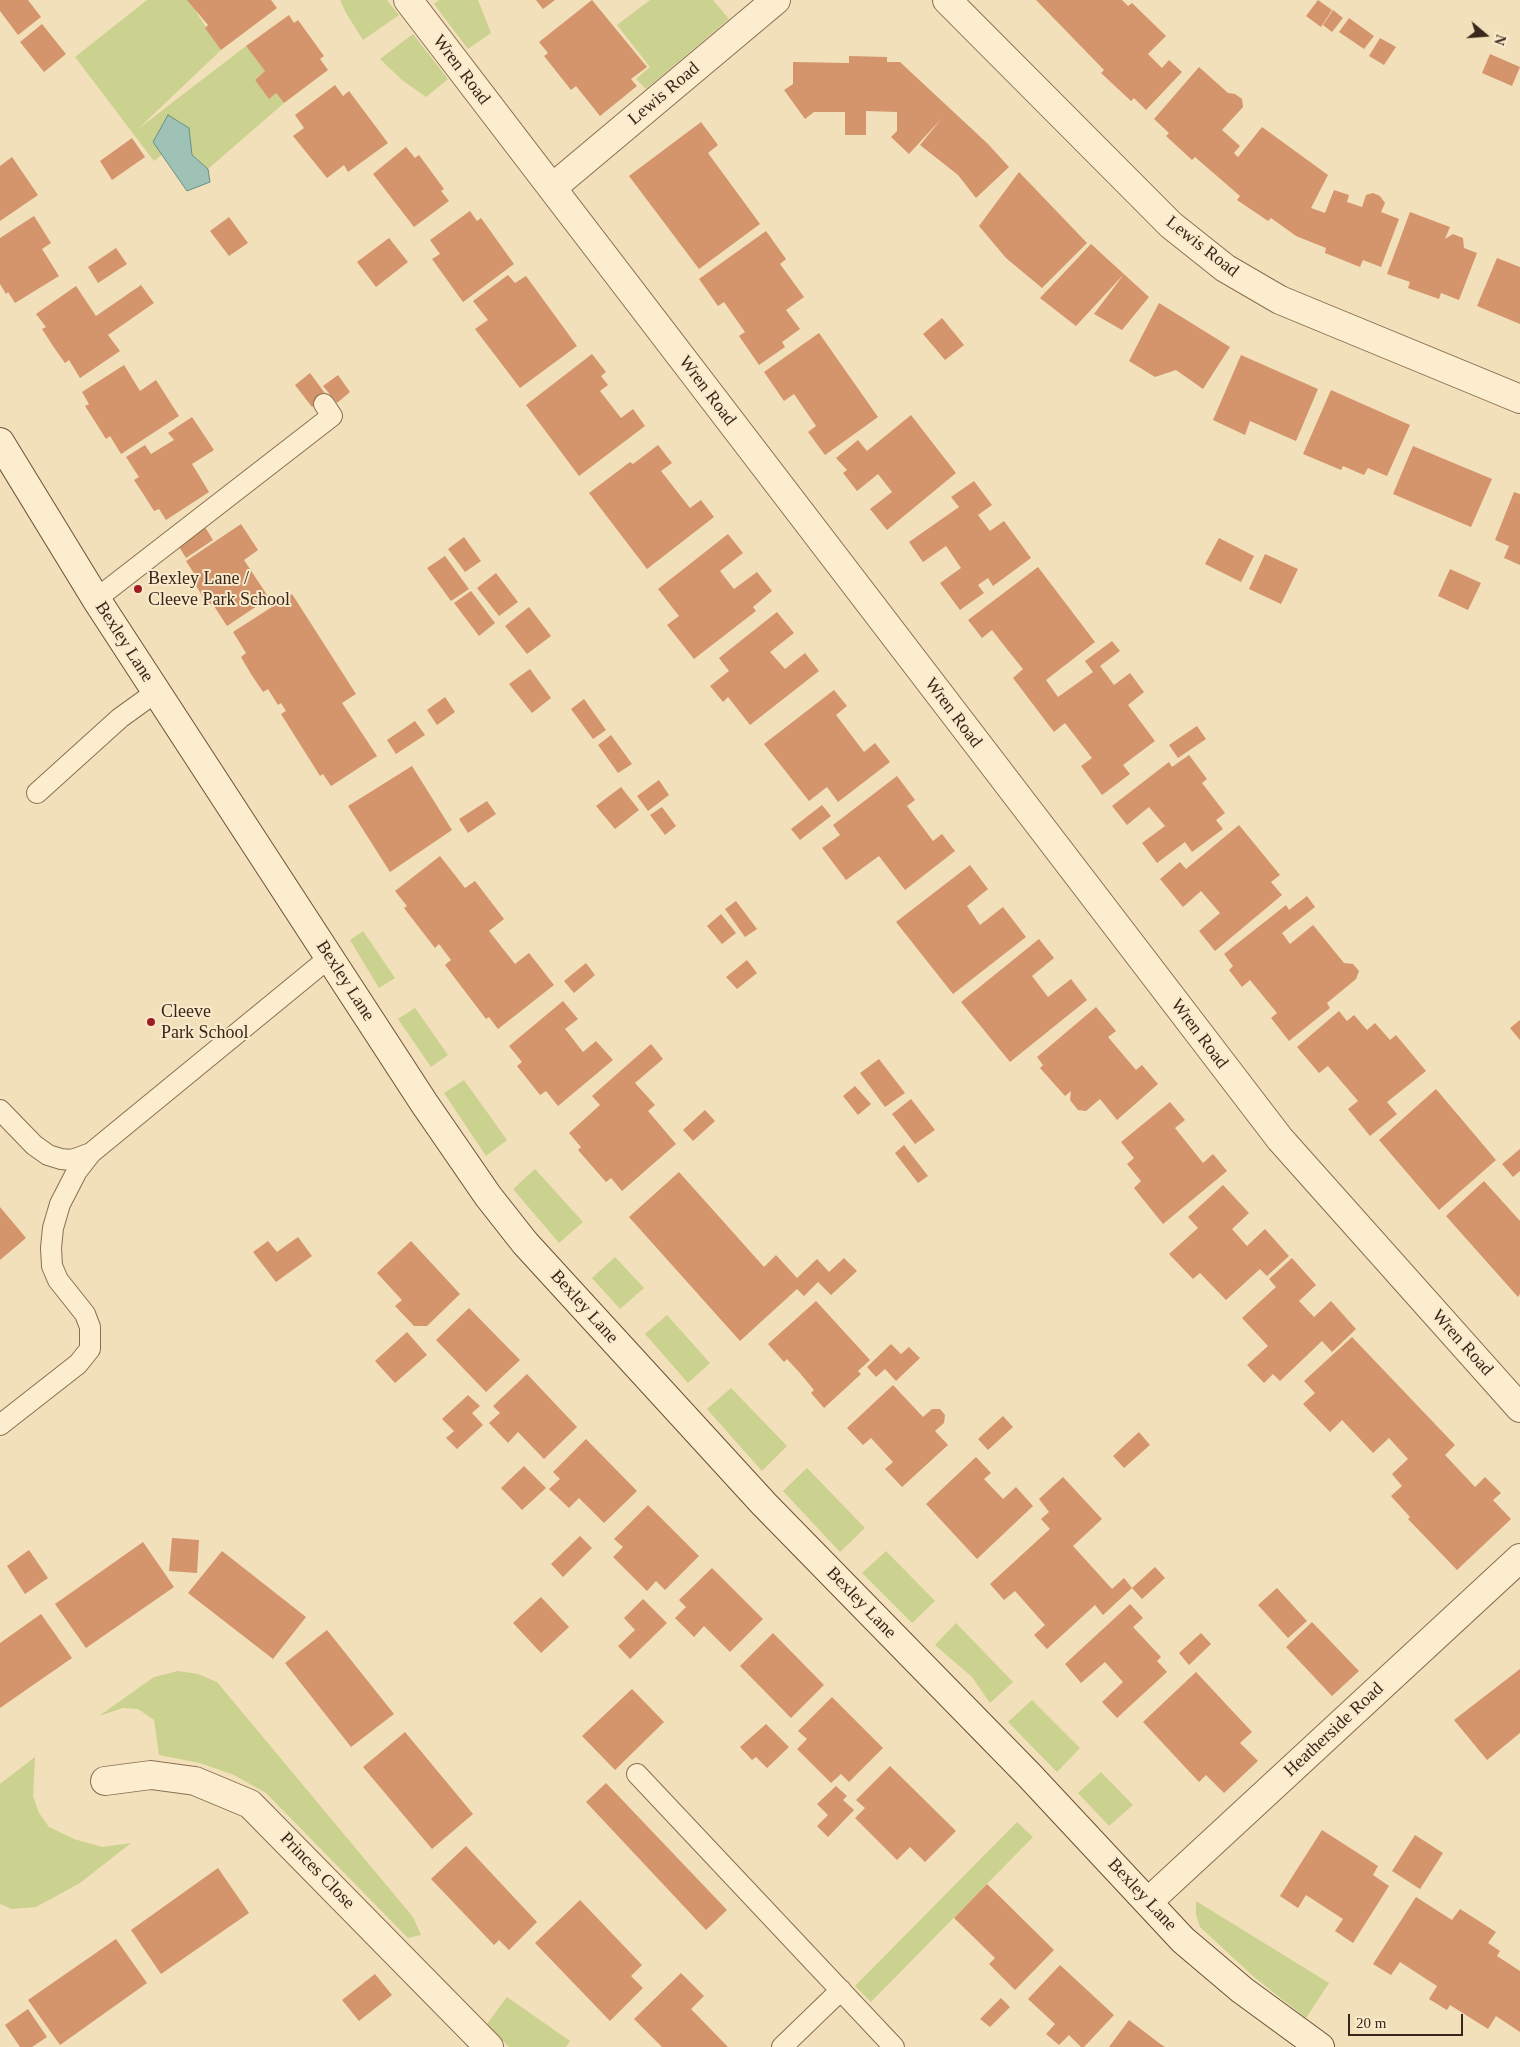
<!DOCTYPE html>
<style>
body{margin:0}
#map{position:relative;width:1520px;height:2047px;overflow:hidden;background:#f2e0ba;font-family:"Times New Roman",serif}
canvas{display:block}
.north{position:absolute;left:1460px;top:10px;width:50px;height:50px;-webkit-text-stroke:4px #f9eacb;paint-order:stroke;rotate:108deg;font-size:14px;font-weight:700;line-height:20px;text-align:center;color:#38271a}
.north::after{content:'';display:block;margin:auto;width:18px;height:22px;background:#38271a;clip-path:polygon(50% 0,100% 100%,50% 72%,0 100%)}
.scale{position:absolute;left:1348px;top:2014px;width:115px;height:22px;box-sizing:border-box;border:2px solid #38271a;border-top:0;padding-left:6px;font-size:15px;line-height:18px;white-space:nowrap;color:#38271a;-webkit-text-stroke:4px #f9eacb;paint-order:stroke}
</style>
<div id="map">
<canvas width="1520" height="2047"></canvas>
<div class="north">N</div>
<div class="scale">20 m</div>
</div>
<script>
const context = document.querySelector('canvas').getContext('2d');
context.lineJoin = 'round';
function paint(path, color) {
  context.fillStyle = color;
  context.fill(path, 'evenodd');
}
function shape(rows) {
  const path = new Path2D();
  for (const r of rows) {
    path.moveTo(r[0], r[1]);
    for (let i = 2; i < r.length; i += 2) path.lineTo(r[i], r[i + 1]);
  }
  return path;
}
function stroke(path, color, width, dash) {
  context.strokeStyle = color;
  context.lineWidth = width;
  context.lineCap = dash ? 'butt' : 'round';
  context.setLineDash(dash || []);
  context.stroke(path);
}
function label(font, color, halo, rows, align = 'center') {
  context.font = font + ' "Times New Roman",serif';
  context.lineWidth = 4;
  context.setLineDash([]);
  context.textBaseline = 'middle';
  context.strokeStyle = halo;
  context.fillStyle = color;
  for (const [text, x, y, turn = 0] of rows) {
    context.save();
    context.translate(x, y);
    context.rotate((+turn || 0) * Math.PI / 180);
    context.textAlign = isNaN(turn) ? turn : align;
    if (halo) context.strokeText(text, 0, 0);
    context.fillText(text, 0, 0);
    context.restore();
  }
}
paint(shape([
 [147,0,192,0,198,15,221,50,138,129,246,46,265,71,255,80,269,98,276,93,284,103,208,169,192,155,189,132,154,161,75,57],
 [340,0,387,0,399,15,363,40,346,13],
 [439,0,478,0,491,33,468,49,434,4],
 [650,0,713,0,729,19,646,89,636,79,650,67,617,25],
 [413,34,448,79,426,97,402,80,380,59],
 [363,931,395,978,379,988,350,940],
 [415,1008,448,1055,431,1067,398,1019],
 [464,1080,507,1140,486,1156,444,1093],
 [535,1169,583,1222,559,1243,513,1189],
 [615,1257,644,1288,620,1309,592,1278],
 [667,1315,710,1363,688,1383,645,1334],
 [731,1388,787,1446,762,1471,707,1409],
 [807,1468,865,1528,840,1552,783,1491],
 [886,1551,935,1601,912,1623,862,1573],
 [956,1623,1013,1682,990,1703,972,1677,935,1645],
 [178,1671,198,1674,217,1682,413,1917,421,1935,408,1938,266,1793,234,1775,200,1763,159,1755,154,1720,138,1709,123,1708,99,1716,154,1677],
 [1032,1700,1080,1748,1057,1772,1008,1722],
 [35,1757,33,1796,39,1813,49,1827,74,1839,102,1847,131,1843,80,1883,36,1907,12,1909,0,1904,0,1784],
 [1101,1772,1133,1805,1109,1826,1078,1793],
 [1017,1822,1033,1837,871,2002,855,1986],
 [1196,1901,1329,1983,1306,2018,1254,1977,1200,1927,1196,1915],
 [507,1997,570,2041,566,2047,509,2047,487,2024]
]), '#cbd18e');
const water = shape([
 [168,115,189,128,192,155,208,169,210,182,187,191,153,142,168,115]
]);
paint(water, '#9fc2b7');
stroke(water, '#669084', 1);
paint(shape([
 [0,0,28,0,41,17,18,35,0,11],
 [187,0,271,0,277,8,221,50,205,28,208,25],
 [536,0,555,0,543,9],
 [592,0,647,67,631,79,637,86,600,116,576,86,571,90,544,56,548,53,539,42],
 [1036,0,1122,0,1128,6,1132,3,1166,36,1148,54,1162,68,1169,60,1182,72,1146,110,1134,98,1131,101,1101,73,1104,70],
 [1318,0,1332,10,1321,27,1306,16],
 [1333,10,1343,18,1332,32,1323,25],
 [289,15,294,23,298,20,324,56,320,59,328,70,284,103,276,93,269,99,255,80,265,71,246,46],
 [1349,18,1374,36,1364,49,1339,32],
 [42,24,66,54,44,72,20,42],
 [1380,38,1396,47,1384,65,1369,56],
 [1490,54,1520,67,1512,86,1482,73],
 [849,56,887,57,887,62,900,62,988,144,1009,167,976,198,958,175,920,145,942,118,909,154,891,137,897,131,897,112,866,111,866,135,845,135,845,112,814,112,805,119,784,90,793,84,793,62,849,63],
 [1199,67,1228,93,1235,94,1242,99,1243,107,1222,130,1240,146,1234,153,1238,157,1262,127,1328,175,1311,208,1325,213,1334,190,1349,195,1347,202,1362,207,1366,195,1373,193,1380,196,1385,203,1381,212,1399,219,1381,267,1363,260,1360,267,1325,253,1326,248,1296,236,1271,218,1268,221,1237,200,1240,196,1195,157,1192,160,1166,136,1169,133,1154,119],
 [335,85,343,96,349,91,388,143,348,172,344,165,327,178,293,136,304,128,295,115],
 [701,122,718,145,708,153,760,224,699,269,629,176],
 [132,138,145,157,112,180,100,161],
 [406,147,415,158,419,155,444,189,441,191,449,201,414,227,373,174],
 [12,157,38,195,0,221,0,166],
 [1019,172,1087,243,1042,288,1006,258,979,226],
 [470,211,477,221,481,218,514,264,463,302,432,259,440,254,430,240],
 [1410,212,1450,227,1445,239,1453,234,1463,238,1464,248,1477,253,1459,300,1441,293,1439,299,1425,294,1408,288,1410,282,1387,274],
 [34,216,51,243,42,249,59,276,15,303,8,292,6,294,0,284,0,238],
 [229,217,248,243,229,256,210,231],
 [766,231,786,259,780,264,804,297,786,310,800,329,782,342,785,347,759,365,739,336,745,332,724,302,718,306,699,279],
 [389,238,408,262,376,287,357,262],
 [1091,244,1149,297,1122,330,1094,314,1124,274,1076,326,1040,298],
 [116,248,127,264,98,283,88,267],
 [1497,258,1520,267,1520,324,1477,306],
 [508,275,515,283,526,276,577,346,520,388,475,329,488,320,473,301],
 [141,285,154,303,108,335,120,351,80,378,69,360,65,363,53,346,42,329,46,327,36,314,76,286,96,316],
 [1159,303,1230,347,1203,389,1176,370,1155,377,1129,361],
 [942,318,964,345,945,360,923,334],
 [819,333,878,417,825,455,808,432,816,426,794,394,784,401,764,372],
 [592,354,606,372,601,376,608,385,600,391,621,418,633,409,645,426,579,476,526,405],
 [1241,355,1318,389,1296,441,1250,421,1245,435,1213,420],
 [124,365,140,391,156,380,179,416,121,454,110,436,106,439,94,420,85,406,89,404,82,392],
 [310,373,327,396,312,407,295,385],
 [338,375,350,392,337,403,323,386],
 [1331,390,1410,425,1387,476,1368,468,1364,475,1343,466,1341,470,1303,454],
 [911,415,956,473,887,530,870,509,892,492,878,474,857,491,843,473,847,470,836,458,858,440,867,451],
 [192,417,214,450,192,464,209,492,166,520,159,509,154,511,144,495,134,480,139,477,126,457,145,445,151,454,174,440,168,433],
 [658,445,672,463,661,471,690,508,701,500,714,517,647,569,589,493,630,462,633,464],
 [1413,446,1492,479,1471,527,1393,494],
 [974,481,992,505,978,515,990,531,1004,521,1031,558,993,586,988,578,978,585,984,593,960,610,940,583,961,568,946,546,923,562,909,542,959,507,951,497],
 [1514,492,1520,494,1520,565,1504,558,1509,546,1495,540],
 [241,524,258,550,244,560,269,598,227,626,212,603,208,606,191,577,195,575,186,561],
 [205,527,213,540,186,558,178,545],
 [728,534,743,553,720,571,726,579,734,589,757,572,772,591,753,607,756,611,694,659,667,625,679,616,658,589],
 [464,537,481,561,465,572,448,549],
 [1219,538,1254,556,1241,582,1205,564],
 [1265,554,1298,569,1281,604,1249,589],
 [445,556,469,589,451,601,427,568],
 [1038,567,1095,642,1046,680,1058,697,1093,672,1085,661,1112,641,1120,651,1100,666,1114,685,1130,673,1144,692,1128,705,1155,741,1123,765,1130,774,1102,795,1081,766,1092,758,1065,723,1054,732,1013,678,1023,669,1006,648,992,630,982,638,968,620],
 [1450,569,1481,583,1468,610,1438,596],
 [496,573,518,602,499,616,477,588],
 [471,591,495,623,479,636,454,603],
 [292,594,356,694,342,703,377,756,331,786,323,774,320,776,281,714,286,711,281,703,278,705,268,689,263,692,251,674,241,657,246,653,233,632],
 [529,607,551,636,527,654,505,626],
 [777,612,794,633,770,652,785,669,805,653,819,671,750,725,728,697,723,702,710,686,729,671,719,658],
 [530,669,551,698,532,713,509,684],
 [834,690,847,706,836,715,864,752,875,743,890,762,838,802,827,787,809,801,764,744],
 [445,697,455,712,437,725,427,710],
 [584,699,606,730,593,739,571,709],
 [415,721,425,735,396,754,387,740],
 [1197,726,1206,739,1178,758,1169,745],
 [611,735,632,764,618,773,598,745],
 [1189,755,1207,779,1202,783,1225,813,1216,820,1223,829,1192,852,1185,842,1157,863,1142,843,1165,826,1149,807,1127,825,1112,806,1169,762,1172,767],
 [412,766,452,830,390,872,348,806],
 [897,776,915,800,907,806,933,841,942,834,955,851,905,890,879,856,846,880,822,848,840,835,833,825],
 [659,780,669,795,648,811,637,796],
 [621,787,639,810,615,829,596,806],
 [487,801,496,814,468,833,459,819],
 [822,805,831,816,800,840,791,829],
 [662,807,676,826,665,835,650,815],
 [1239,825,1280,875,1271,882,1282,895,1215,951,1199,931,1220,913,1201,891,1183,907,1160,879,1180,862,1186,869],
 [440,856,465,888,475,881,504,919,489,931,515,964,529,953,554,985,498,1029,489,1017,486,1019,445,965,451,960,439,944,435,948,404,908,407,906,395,891],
 [970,865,988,889,967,906,980,925,1003,907,1026,937,953,994,896,922],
 [1307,896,1315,907,1282,933,1290,944,1313,925,1344,963,1353,964,1359,971,1356,979,1327,1003,1330,1008,1289,1041,1271,1018,1277,1013,1250,980,1242,987,1229,970,1233,966,1224,954,1286,905,1289,910],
 [736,901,757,929,745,937,725,909],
 [721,914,736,933,722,944,707,926],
 [1039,939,1054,958,1032,976,1048,997,1071,979,1087,1000,1010,1062,961,1002],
 [747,960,757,973,737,989,726,977],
 [586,963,595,975,574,993,564,981],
 [563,1001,578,1019,565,1029,583,1052,596,1041,613,1060,558,1106,546,1091,540,1095,517,1066,522,1062,509,1046],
 [1096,1007,1116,1031,1108,1037,1136,1070,1142,1065,1158,1084,1117,1120,1100,1099,1086,1111,1078,1110,1070,1100,1071,1091,1065,1096,1040,1068,1043,1065,1037,1057],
 [1339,1011,1347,1021,1354,1015,1367,1030,1375,1023,1390,1040,1396,1035,1426,1071,1387,1102,1397,1114,1370,1136,1348,1109,1358,1101,1328,1066,1319,1073,1297,1047],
 [1520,1020,1520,1040,1510,1028],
 [651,1044,663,1059,635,1083,655,1105,648,1111,676,1144,622,1191,611,1178,606,1182,578,1150,581,1147,569,1133,600,1105,592,1096],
 [879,1059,905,1093,885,1107,860,1073],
 [855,1086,871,1104,858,1115,843,1096],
 [1436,1089,1496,1160,1439,1210,1379,1140],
 [911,1099,935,1130,915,1144,892,1114],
 [1170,1102,1185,1120,1175,1128,1203,1163,1213,1154,1227,1171,1163,1224,1134,1188,1141,1181,1127,1164,1134,1158,1121,1142],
 [705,1110,715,1121,693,1141,683,1130],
 [904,1145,928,1176,918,1183,895,1153],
 [1520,1149,1520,1171,1513,1177,1502,1164],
 [679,1172,764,1267,776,1255,797,1278,817,1259,829,1272,844,1258,857,1271,831,1295,818,1282,804,1296,797,1289,740,1341,629,1217],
 [1484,1181,1520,1221,1520,1294,1518,1297,1446,1216],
 [1223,1185,1249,1213,1232,1229,1247,1246,1265,1229,1289,1256,1267,1276,1260,1269,1226,1300,1200,1273,1193,1279,1169,1254,1198,1228,1188,1217],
 [0,1207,26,1238,0,1260],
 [298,1237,312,1256,276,1282,253,1252,268,1241,277,1252],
 [411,1241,460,1294,427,1326,414,1326,395,1306,402,1300,377,1273],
 [1292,1258,1316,1285,1299,1301,1314,1317,1331,1301,1356,1329,1332,1352,1322,1341,1280,1381,1273,1374,1264,1383,1247,1365,1268,1346,1242,1318,1276,1287,1269,1279],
 [816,1301,870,1360,858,1371,861,1374,824,1408,811,1393,814,1390,799,1372,787,1359,784,1362,768,1344],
 [469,1308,520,1360,486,1392,436,1340],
 [407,1332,427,1355,395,1383,375,1361],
 [1352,1337,1455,1445,1445,1455,1475,1487,1485,1477,1501,1493,1493,1500,1511,1519,1457,1570,1408,1519,1410,1517,1391,1496,1402,1486,1392,1474,1408,1459,1389,1438,1373,1453,1342,1420,1330,1432,1303,1404,1315,1393,1304,1381],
 [891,1344,901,1354,909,1347,920,1358,896,1381,885,1369,876,1377,867,1367],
 [527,1374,577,1427,544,1459,518,1432,508,1443,489,1423,500,1413,493,1406],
 [893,1385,923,1417,932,1409,940,1409,945,1415,944,1423,935,1431,948,1445,902,1487,885,1469,893,1462,871,1438,863,1445,847,1428],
 [468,1395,480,1406,472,1413,483,1425,457,1449,446,1438,454,1431,442,1419],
 [1003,1416,1013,1427,988,1450,978,1439],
 [1139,1432,1150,1445,1124,1468,1113,1456],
 [586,1439,637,1491,604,1523,579,1498,569,1508,549,1489,560,1479,553,1472],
 [976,1457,991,1473,984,1479,1003,1499,1016,1487,1033,1506,977,1559,926,1504],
 [524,1466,546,1488,522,1510,501,1488],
 [1063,1477,1102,1519,1073,1546,1112,1589,1124,1578,1132,1588,1103,1615,1095,1605,1047,1649,1034,1635,1045,1625,1015,1591,1004,1600,990,1584,1050,1529,1041,1519,1049,1512,1039,1499],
 [648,1505,699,1556,665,1590,656,1581,647,1591,613,1557,623,1547,614,1539],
 [580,1536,592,1548,563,1577,551,1564],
 [172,1538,199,1540,197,1573,169,1571],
 [143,1542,174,1587,86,1648,55,1604],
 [29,1550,48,1578,25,1594,7,1566],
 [222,1551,306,1617,273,1659,188,1593],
 [1155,1567,1165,1578,1142,1599,1132,1588],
 [712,1568,763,1619,730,1652,704,1626,694,1637,675,1618,686,1607,679,1600],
 [1277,1588,1307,1621,1288,1638,1258,1605],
 [541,1597,569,1627,541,1653,513,1623],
 [643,1599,667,1623,630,1659,618,1646,635,1630,624,1618],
 [1130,1604,1143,1618,1133,1627,1161,1657,1157,1661,1167,1672,1117,1718,1102,1702,1123,1682,1105,1662,1081,1683,1065,1664],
 [41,1614,72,1658,0,1708,0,1643],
 [1312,1622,1359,1671,1332,1696,1286,1647],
 [327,1630,394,1714,351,1747,285,1663],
 [773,1633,824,1685,791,1718,740,1666],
 [1201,1633,1211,1644,1189,1665,1179,1653],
 [1520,1669,1520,1733,1487,1760,1454,1720],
 [1196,1672,1252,1732,1240,1743,1258,1761,1224,1793,1206,1775,1199,1782,1143,1722],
 [632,1689,664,1722,615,1770,582,1736],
 [832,1697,883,1748,849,1782,841,1774,831,1783,797,1749,807,1739,798,1731],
 [766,1724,789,1747,767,1768,756,1757,752,1760,740,1747],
 [405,1732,473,1814,432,1849,363,1767],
 [890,1766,956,1831,925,1862,910,1847,897,1860,855,1818,865,1808,856,1800],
 [606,1783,727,1910,706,1930,586,1802],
 [836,1786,847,1796,843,1800,854,1810,828,1837,817,1826,828,1815,817,1804],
 [1322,1830,1378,1866,1373,1875,1389,1886,1353,1943,1335,1931,1343,1919,1306,1895,1298,1908,1280,1896],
 [1415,1835,1443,1853,1420,1889,1392,1871],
 [466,1846,537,1922,509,1950,499,1940,494,1945,431,1879],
 [218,1868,249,1913,161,1974,131,1930],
 [987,1884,1054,1950,1015,1990,989,1964,995,1958,954,1918],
 [1416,1897,1452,1920,1460,1909,1496,1932,1488,1943,1500,1951,1497,1956,1520,1971,1520,2032,1496,2016,1488,2029,1450,2005,1447,2010,1429,1999,1437,1986,1400,1962,1391,1975,1373,1964],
 [580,1900,642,1965,631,1976,643,1988,610,2021,535,1943],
 [116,1939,147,1983,60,2045,28,2000],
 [1060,1965,1114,2015,1084,2047,1081,2047,1069,2035,1059,2045,1046,2034,1055,2024,1028,1999],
 [681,1973,704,1996,691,2009,728,2047,662,2047,634,2019],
 [375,1974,392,1995,359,2021,342,2000],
 [1001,1998,1010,2007,990,2027,980,2019],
 [28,2009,47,2037,32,2047,20,2047,5,2025],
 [1129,2020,1159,2043,1165,2047,1109,2047]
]), '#d4946c');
const lane = shape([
 [96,599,332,416,324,404],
 [37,793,120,718,156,692],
 [0,1110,34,1145,48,1155,61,1159,72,1160,91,1153,330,957],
 [0,1425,78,1364,90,1349,90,1327,85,1314,58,1280,52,1266,51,1248,53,1228,60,1204,77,1171,91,1153],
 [637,1774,894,2047],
 [782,2047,841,1990]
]);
const street = shape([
 [408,0,1280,1139,1520,1408],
 [947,0,1171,225,1225,268,1280,300,1520,399],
 [552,188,776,0],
 [105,1781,151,1775,195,1781,250,1804,489,2047],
 [1148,1902,1520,1558]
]);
const secondary = shape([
 [0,442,96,599,424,1103,488,1196,525,1243,764,1504,1029,1775,1183,1940,1242,1990,1320,2047]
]);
stroke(lane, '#8a6f53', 22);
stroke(street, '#8a6f53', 30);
stroke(secondary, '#6c5037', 30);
stroke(lane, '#fcedce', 20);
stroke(street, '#fcedce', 28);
stroke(secondary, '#fcedce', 28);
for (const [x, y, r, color] of [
 [138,589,5,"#9f1d22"],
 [151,1022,5,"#9f1d22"]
]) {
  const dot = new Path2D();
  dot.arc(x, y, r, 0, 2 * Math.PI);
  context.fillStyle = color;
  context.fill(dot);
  stroke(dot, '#f9eacb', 2);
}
label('18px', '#38271a', '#f9eacb', [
 ["Wren Road",461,70,53],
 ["Lewis Road",664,94,-40],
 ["Lewis Road",1202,247,38],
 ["Wren Road",707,391,53],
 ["Bexley Lane",124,642,57],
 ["Wren Road",953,713,53],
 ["Bexley Lane",345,981,57],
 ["Wren Road",1199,1034,53],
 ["Bexley Lane",584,1307,48],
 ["Wren Road",1462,1343,48],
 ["Bexley Lane",861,1603,46],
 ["Heatherside Road",1334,1730,-43],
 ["Princes Close",317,1871,46],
 ["Bexley Lane",1142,1895,47]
]);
label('18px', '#38271a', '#f9eacb', [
 ["Bexley Lane /",148,579],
 ["Cleeve Park School",148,600],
 ["Cleeve",161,1012],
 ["Park School",161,1033]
], 'left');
</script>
